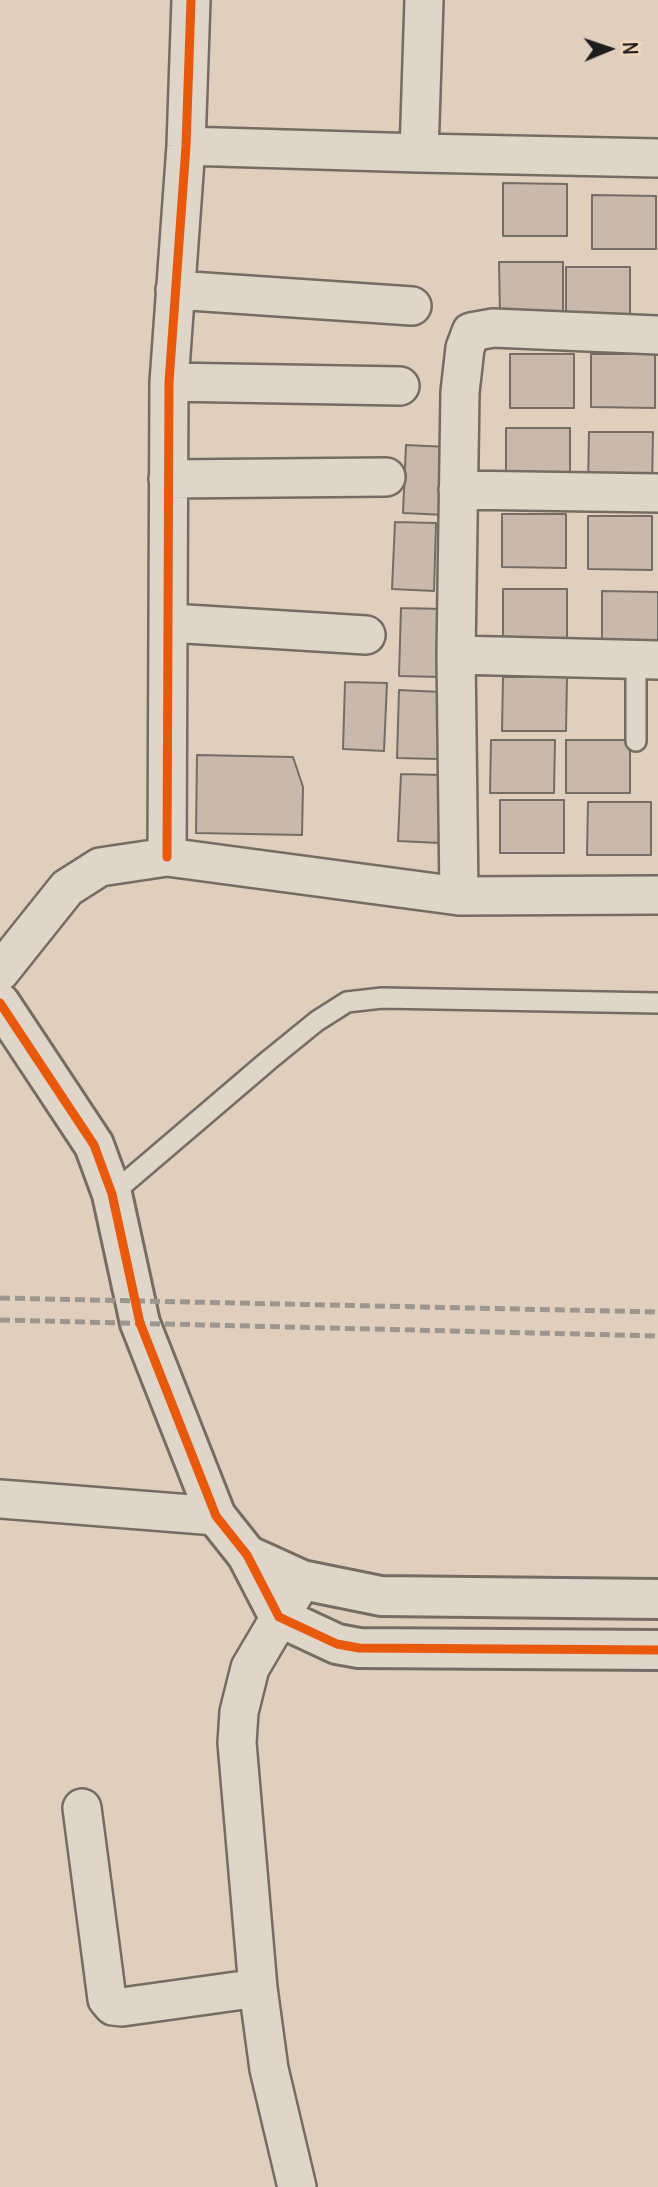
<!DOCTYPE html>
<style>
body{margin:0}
#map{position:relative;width:658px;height:2187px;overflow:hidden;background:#e1cfbe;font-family:Delius,sans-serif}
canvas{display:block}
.north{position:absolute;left:574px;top:14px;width:70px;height:70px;-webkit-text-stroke:5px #f1d8b9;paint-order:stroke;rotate:88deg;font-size:19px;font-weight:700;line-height:28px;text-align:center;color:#1c1c1c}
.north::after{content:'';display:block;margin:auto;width:24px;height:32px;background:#1c1c1c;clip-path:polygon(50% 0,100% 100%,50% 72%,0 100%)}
</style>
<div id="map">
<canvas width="658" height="2187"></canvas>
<div class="north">N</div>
</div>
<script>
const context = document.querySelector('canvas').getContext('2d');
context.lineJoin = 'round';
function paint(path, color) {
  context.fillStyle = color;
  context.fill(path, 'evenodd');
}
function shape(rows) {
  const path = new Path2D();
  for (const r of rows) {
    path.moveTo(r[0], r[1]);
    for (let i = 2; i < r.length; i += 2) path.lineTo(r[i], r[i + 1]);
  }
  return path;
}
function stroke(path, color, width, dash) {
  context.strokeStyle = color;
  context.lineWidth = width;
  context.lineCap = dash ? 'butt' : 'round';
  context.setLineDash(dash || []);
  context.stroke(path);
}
const building = shape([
 [503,183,567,184,567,236,503,236,503,183],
 [592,195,656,196,656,249,592,249,592,195],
 [499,262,563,262,563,315,500,315,499,262],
 [566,267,630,267,630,321,566,320,566,267],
 [510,354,574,354,574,408,510,408,510,354],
 [591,354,655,354,655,408,591,407,591,354],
 [506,428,570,428,570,481,506,481,506,428],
 [589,432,653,432,652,486,588,486,589,432],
 [406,445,448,447,446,515,403,513,406,445],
 [502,514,566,514,566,568,502,567,502,514],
 [588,516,652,516,652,570,588,569,588,516],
 [395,522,436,523,434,591,392,589,395,522],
 [503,589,567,589,567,642,503,642,503,589],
 [602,591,658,592,658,645,602,645,602,591],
 [401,608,443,609,441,677,399,676,401,608],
 [503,677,567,677,566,731,502,731,503,677],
 [345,682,387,683,384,751,343,749,345,682],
 [399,690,441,692,439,759,397,758,399,690],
 [491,740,555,740,554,793,490,793,491,740],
 [566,740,630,740,630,793,566,793,566,740],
 [197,755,293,757,303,787,302,835,196,833,197,755],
 [401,774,442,775,440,843,398,841,401,774],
 [500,800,564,800,564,853,500,853,500,800],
 [588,802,651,802,651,855,587,855,588,802]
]);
paint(building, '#c9b9ac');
stroke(building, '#756d65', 2);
const service = shape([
 [636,741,636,660],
 [112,1194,269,1060,317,1021,347,1002,382,998,658,1003]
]);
const minor = shape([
 [186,146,419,153,658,158],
 [419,153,424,0],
 [175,290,412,306],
 [169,382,400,386],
 [168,479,386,477],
 [458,490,658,493],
 [170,623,366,635],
 [456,655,658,660],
 [167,857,169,382,186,146,191,0],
 [459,896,456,655,460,392,465,348,471,332,493,328,658,335],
 [0,972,67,888,100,867,167,857,459,896,658,895],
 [0,1499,216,1516],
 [296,1590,250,1668,239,1712,237,1743,258,1988,269,2069,297,2187],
 [82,1808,107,1999,113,2006,122,2007,258,1988]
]);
const tertiary = shape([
 [0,1003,94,1145,112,1194,140,1323,216,1516,247,1555,279,1617,337,1644,359,1648,658,1650],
 [247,1555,302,1580,381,1596,658,1599]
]);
stroke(service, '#756d65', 24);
stroke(minor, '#756d65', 42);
stroke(tertiary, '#756d65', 44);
stroke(service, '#dfd5c9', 19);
stroke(minor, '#dfd5c9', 37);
stroke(tertiary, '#dfd5c9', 38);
stroke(shape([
 [0,1298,658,1312],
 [0,1320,658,1336]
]), '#9d968e', 5, [10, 5]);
stroke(shape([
 [167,857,169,382,186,146,191,0],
 [0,1003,94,1145,112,1194,140,1323,216,1516,247,1555,279,1617,337,1644,359,1648,658,1650]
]), '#e8590c', 9);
</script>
